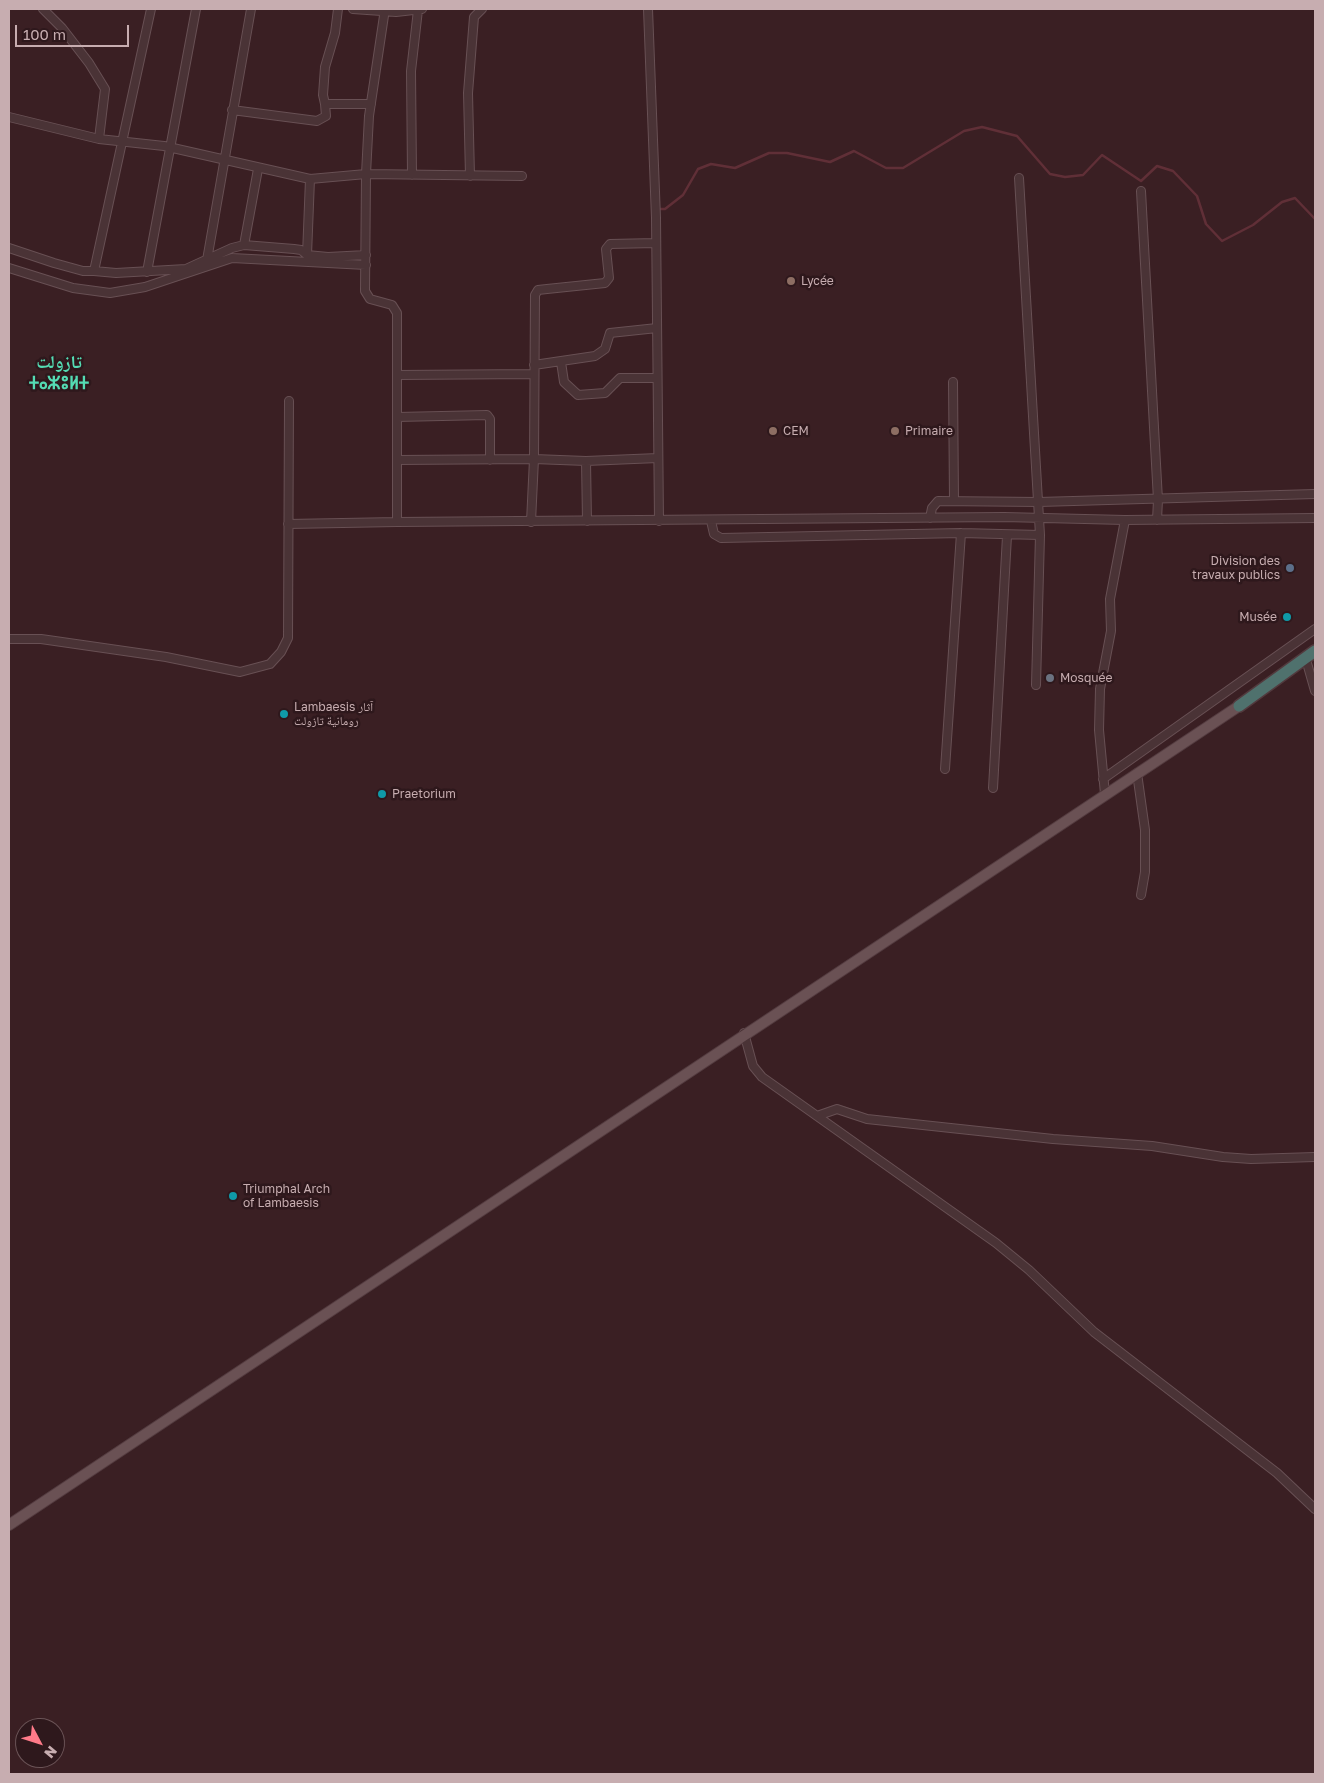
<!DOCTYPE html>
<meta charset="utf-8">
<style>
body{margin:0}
#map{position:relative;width:1324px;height:1783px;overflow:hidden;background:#3a1f23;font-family:"Golos Text",sans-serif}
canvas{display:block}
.frame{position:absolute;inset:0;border:10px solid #c7adb0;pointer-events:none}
.north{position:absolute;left:15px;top:1718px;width:50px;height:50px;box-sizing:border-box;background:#2e181c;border:1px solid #6b5457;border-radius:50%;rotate:130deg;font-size:14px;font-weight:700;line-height:20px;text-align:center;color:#c7adb0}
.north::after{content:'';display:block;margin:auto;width:18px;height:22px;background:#ff7a89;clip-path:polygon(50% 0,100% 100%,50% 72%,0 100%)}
.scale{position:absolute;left:15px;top:25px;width:114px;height:22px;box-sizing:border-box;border:2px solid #c7adb0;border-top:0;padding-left:6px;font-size:15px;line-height:18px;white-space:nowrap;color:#c7adb0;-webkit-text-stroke:4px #2e181c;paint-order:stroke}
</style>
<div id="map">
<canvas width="1324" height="1783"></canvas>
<div class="frame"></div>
<div class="north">N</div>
<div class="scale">100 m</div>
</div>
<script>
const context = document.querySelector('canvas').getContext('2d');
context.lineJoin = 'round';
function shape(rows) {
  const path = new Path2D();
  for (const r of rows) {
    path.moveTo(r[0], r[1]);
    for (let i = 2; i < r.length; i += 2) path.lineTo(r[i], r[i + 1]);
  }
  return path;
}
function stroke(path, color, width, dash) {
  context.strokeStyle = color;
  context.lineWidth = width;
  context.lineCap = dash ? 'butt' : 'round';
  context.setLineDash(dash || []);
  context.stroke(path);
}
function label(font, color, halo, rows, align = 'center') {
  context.font = font + ' "Golos Text","Noto Naskh Arabic","Noto Sans Tifinagh",sans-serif';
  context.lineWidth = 5;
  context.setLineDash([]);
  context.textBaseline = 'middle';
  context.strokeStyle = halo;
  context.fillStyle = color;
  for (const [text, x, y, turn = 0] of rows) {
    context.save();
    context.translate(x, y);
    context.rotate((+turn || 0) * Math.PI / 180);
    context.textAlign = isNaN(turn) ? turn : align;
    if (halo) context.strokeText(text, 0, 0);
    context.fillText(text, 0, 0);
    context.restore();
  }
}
stroke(shape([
 [660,209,665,209,683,195,698,169,711,164,735,168,769,153,787,153,830,162,854,151,886,168,903,168,964,131,982,127,1017,136,1050,174,1065,177,1083,175,1102,155,1141,181,1157,166,1173,171,1197,196,1206,224,1222,241,1253,225,1282,202,1295,198,1315,219]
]), '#602f37', 2.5);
const minor = shape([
 [43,9,62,28,89,63,105,89,99,139],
 [353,9,396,12,422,9],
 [385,9,369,116,366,174,522,176],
 [648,9,656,218,659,521],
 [325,104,323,95,325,67,335,33,338,9],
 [232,110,317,121,326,116,325,104,371,104],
 [9,117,99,139,164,146,310,179,366,174,365,291,370,299,392,305,397,313,397,522,1004,517,1125,520,1315,518],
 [412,175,411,71,418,10],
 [470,176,468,93,474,17,482,9],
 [1019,178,1040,535,1036,685],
 [1141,191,1158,500,1157,520],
 [244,245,258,169],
 [9,248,54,263,83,271,94,271,151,9],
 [307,255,310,179],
 [207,260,251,9],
 [9,268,73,288,110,293,145,287,232,258,366,265],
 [94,271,116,273,186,269,232,248,244,245,294,249,301,250,307,255,328,257,366,255],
 [147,272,196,9],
 [561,362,564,382,578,395,605,393,620,378,657,378],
 [534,365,595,356,605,349,610,333,657,328],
 [397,375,534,374],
 [953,382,954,500],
 [397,417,487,415,490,419,490,460],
 [397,460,534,459,586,461,658,458],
 [586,461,587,521],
 [930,518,932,508,938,501,1039,502,1315,494],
 [711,521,714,534,721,538,961,533,1040,535],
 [531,522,534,459,535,295,538,290,547,289,605,283,609,278,606,249,610,244,656,243],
 [288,524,397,522],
 [9,639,41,639,166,657,240,672,270,664,281,652,288,638,289,401],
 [1307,663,1315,691],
 [945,769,961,533],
 [1137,773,1145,830,1145,872,1141,895],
 [1103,779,1315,629],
 [993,788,1007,536],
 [1105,794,1099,730,1100,689,1111,631,1110,599,1125,520],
 [744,1033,753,1066,762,1077,996,1243,1029,1270,1094,1332,1277,1473,1315,1509],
 [817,1116,837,1109,867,1119,1053,1139,1152,1146,1223,1157,1251,1159,1315,1157]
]);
const major = shape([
 [9,1525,1239,706]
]);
const highway = shape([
 [1239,706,1315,651]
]);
stroke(minor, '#685054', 10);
stroke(major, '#543c40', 12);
stroke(highway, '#523a3e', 14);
stroke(minor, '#4a3336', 8);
stroke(major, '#6a5154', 10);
stroke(highway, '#4f716d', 11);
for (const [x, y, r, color] of [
 [791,281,5,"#8d6e63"],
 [773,431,5,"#8d6e63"],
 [895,431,5,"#8d6e63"],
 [1290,568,5,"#5c6f8a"],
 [1287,617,5,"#0f9aa8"],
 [1050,678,5,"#6b7280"],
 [284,714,5,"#0f9aa8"],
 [382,794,5,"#0f9aa8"],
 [233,1196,5,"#0f9aa8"]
]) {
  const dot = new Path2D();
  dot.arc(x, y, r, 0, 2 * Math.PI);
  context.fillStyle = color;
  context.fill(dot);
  stroke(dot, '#2e181c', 2);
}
label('12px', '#c7adb0', '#2e181c', [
 ["Lycée",801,281],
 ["CEM",783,431],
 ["Primaire",905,431],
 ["Division des",1280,561,"right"],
 ["travaux publics",1280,575,"right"],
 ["Musée",1277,617,"right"],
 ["Mosquée",1060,678],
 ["Lambaesis آثار",294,707],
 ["رومانية تازولت",294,721],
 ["Praetorium",392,794],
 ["Triumphal Arch",243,1189],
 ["of Lambaesis",243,1203]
], 'left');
label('bold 18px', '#54dbb3', '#2e181c', [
 ["تازولت",59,362],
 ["ⵜⴰⵣⵓⵍⵜ",59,383]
]);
</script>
